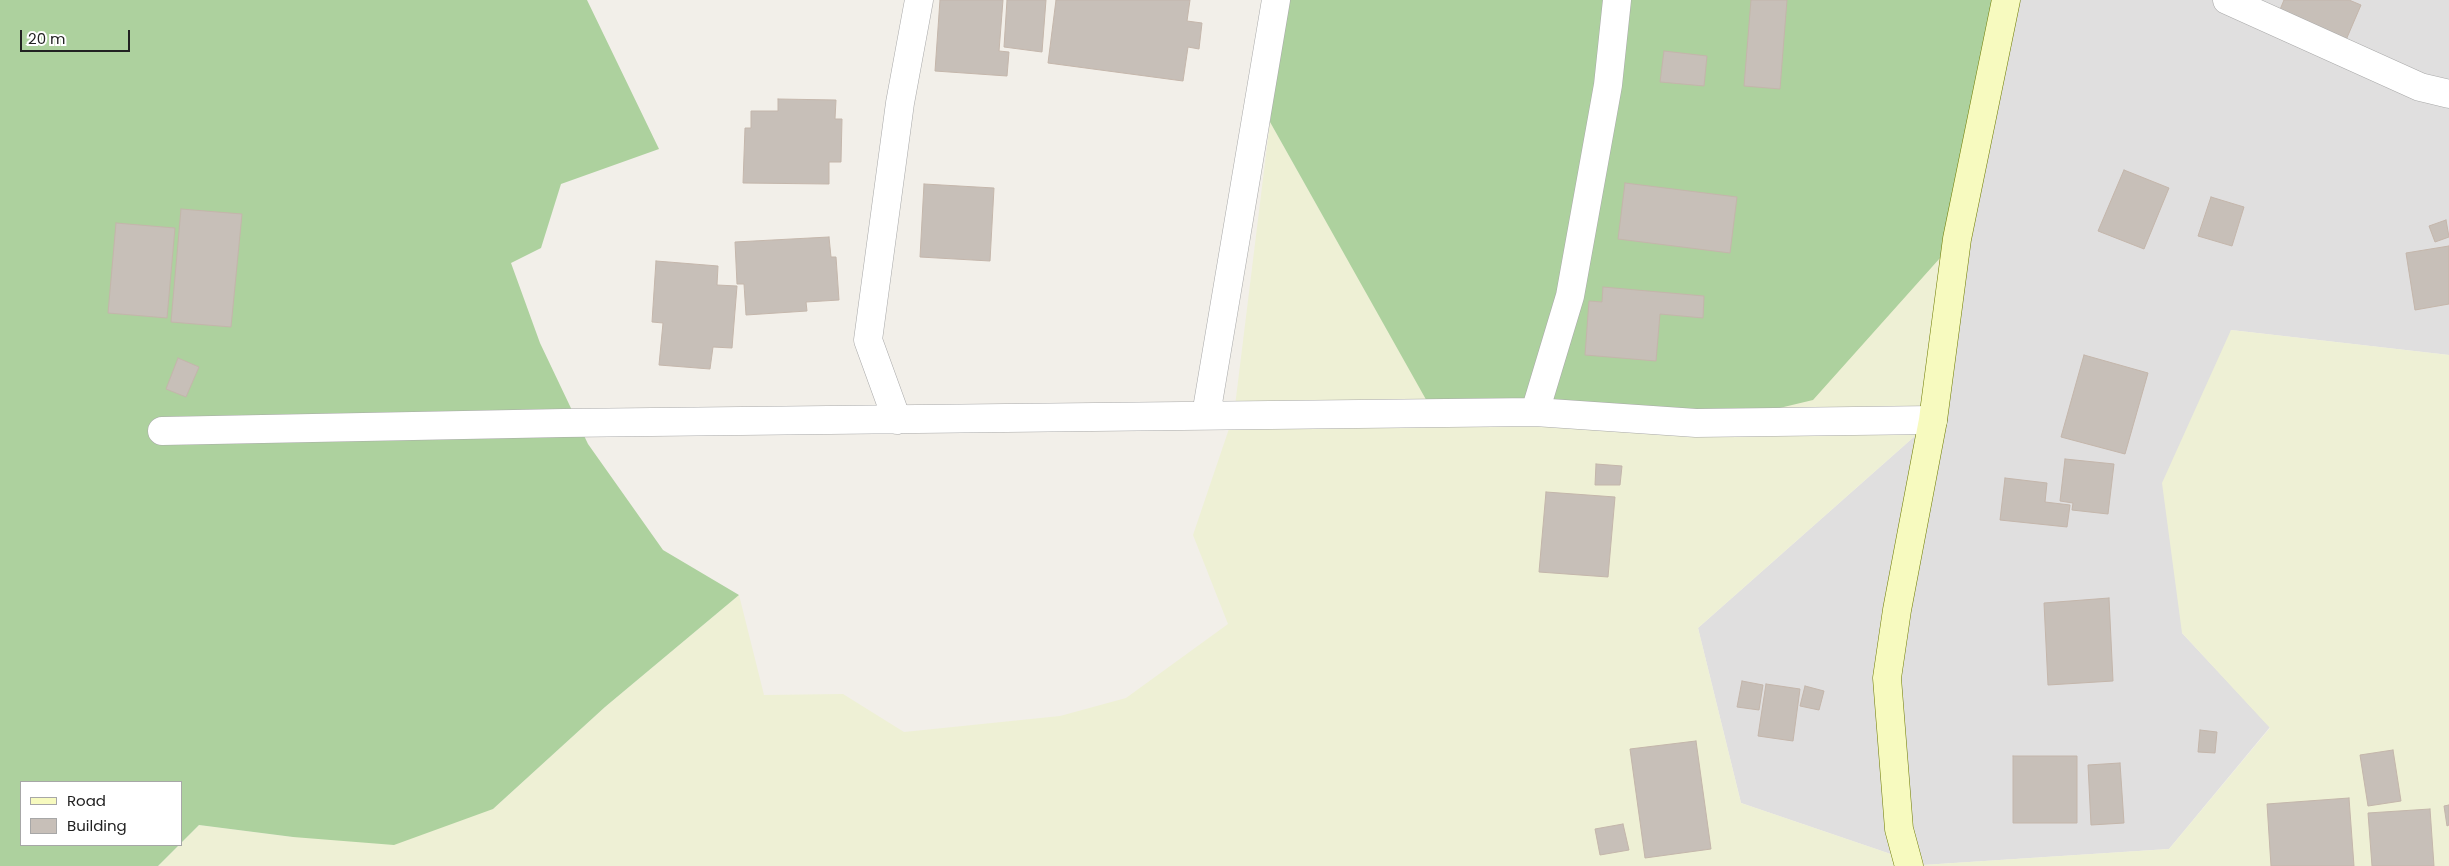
<!DOCTYPE html>
<style>
body{margin:0}
#map{position:relative;width:2449px;height:866px;overflow:hidden;background:#f2efe9;font-family:Poppins,sans-serif}
canvas{display:block}
.legend{position:absolute;left:20px;top:781px;width:162px;height:65px;box-sizing:border-box;background:#fff;border:1px solid #a7a7a7;margin:0;padding:6px 9px;list-style:none;font-size:15px;color:#222}
.legend li{display:flex;align-items:center;gap:10px;height:25px}
.legend b{width:25px;border:1px solid #a7a7a7}
.scale{position:absolute;left:20px;top:30px;width:110px;height:22px;box-sizing:border-box;border:2px solid #222;border-top:0;padding-left:6px;font-size:15px;line-height:18px;white-space:nowrap;color:#222;-webkit-text-stroke:4px #fff;paint-order:stroke}
</style>
<div id="map">
<canvas width="2449" height="866"></canvas>
<ul class="legend">
<li><b style="height:6px;background:#f7fabf"></b>Road</li>
<li><b style="height:14px;background:#c7bfb8"></b>Building</li>
</ul>
<div class="scale">20 m</div>
</div>
<script>
const context = document.querySelector('canvas').getContext('2d');
context.lineJoin = 'round';
function paint(path, color) {
  context.fillStyle = color;
  context.fill(path, 'evenodd');
}
function shape(rows) {
  const path = new Path2D();
  for (const r of rows) {
    path.moveTo(r[0], r[1]);
    for (let i = 2; i < r.length; i += 2) path.lineTo(r[i], r[i + 1]);
  }
  return path;
}
function stroke(path, color, width, dash) {
  context.strokeStyle = color;
  context.lineWidth = width;
  context.lineCap = dash ? 'butt' : 'round';
  context.setLineDash(dash || []);
  context.stroke(path);
}
paint(shape([
 [2006,0,2449,0,2449,355,2231,330,2182,633,2270,727,2169,849,1923,865,1741,803,1698,628,1933,420]
]), '#e0dfdf');
paint(shape([
 [1270,122,1434,412,1957,239,1933,420,1698,628,1741,803,1923,865,2169,849,2270,728,2182,633,2162,483,2231,330,2449,355,2449,866,158,866,199,825,293,837,493,809,605,707,739,595,764,695,843,694,904,732,1060,716,1126,698,1228,624,1193,535,1234,414]
]), '#eef0d5');
paint(shape([
 [0,0,587,0,659,149,561,184,541,248,511,263,540,343,588,444,663,550,739,595,605,707,493,809,394,845,293,837,199,825,181,843,181,782,21,782,21,845,179,845,158,866,0,866],
 [1281,0,2006,0,1957,239,1813,400,1700,427,1433,412,1270,122]
]), '#add19e');
const building = shape([
 [940,0,1003,0,999,51,1009,52,1007,76,935,71,940,0],
 [1007,0,1046,0,1042,52,1004,47,1007,0],
 [1056,0,1190,0,1187,21,1202,23,1199,49,1188,47,1183,81,1048,63,1056,0],
 [1751,0,1787,0,1780,89,1744,86,1751,0],
 [2284,0,2349,0,2361,5,2346,40,2279,12,2284,0],
 [1664,51,1707,56,1704,86,1660,82,1664,51],
 [778,99,836,100,835,119,842,119,841,162,829,162,829,184,743,183,745,128,751,128,751,111,778,111,778,99],
 [2124,170,2169,188,2144,249,2098,231,2124,170],
 [1625,183,1737,197,1730,253,1618,239,1625,183],
 [924,184,994,188,990,261,920,257,924,184],
 [2211,197,2244,207,2232,246,2198,236,2211,197],
 [181,209,242,214,231,327,171,322,181,209],
 [2446,220,2449,237,2435,242,2429,226,2446,220],
 [116,223,175,228,167,318,108,313,116,223],
 [829,237,831,257,836,257,839,300,806,302,807,311,746,315,744,284,737,284,735,242,829,237],
 [2449,246,2449,304,2415,310,2406,253,2449,246],
 [656,261,718,266,717,285,737,286,732,348,713,347,710,369,659,365,663,323,652,322,656,261],
 [1603,287,1704,296,1703,318,1660,314,1656,361,1585,355,1589,301,1602,302,1603,287],
 [2084,355,2148,373,2125,454,2061,437,2084,355],
 [178,358,199,367,186,397,166,389,178,358],
 [2065,459,2114,464,2108,514,2072,510,2073,503,2060,501,2065,459],
 [1596,464,1622,466,1620,485,1595,485,1596,464],
 [2005,478,2047,483,2045,502,2070,505,2067,527,2000,520,2005,478],
 [1546,492,1615,497,1608,577,1539,572,1546,492],
 [2109,598,2113,681,2048,685,2044,603,2109,598],
 [1742,681,1763,685,1759,710,1737,707,1742,681],
 [1766,684,1800,689,1793,741,1758,736,1766,684],
 [1805,686,1824,691,1819,710,1800,706,1805,686],
 [2200,730,2217,732,2215,753,2198,752,2200,730],
 [1696,741,1711,849,1645,858,1630,749,1696,741],
 [2393,750,2401,801,2368,806,2360,755,2393,750],
 [2013,756,2077,756,2077,823,2013,823,2013,756],
 [2120,763,2124,823,2091,825,2088,765,2120,763],
 [2349,798,2354,866,2271,866,2267,804,2349,798],
 [2449,805,2449,825,2447,826,2444,806,2449,805],
 [2430,809,2434,866,2372,866,2368,813,2430,809],
 [1623,824,1629,850,1600,855,1595,829,1623,824]
]);
paint(building, '#c7bfb8');
stroke(building, '#c4b6ab', 1);
const minor = shape([
 [2227,0,2420,87,2449,94],
 [1535,412,1570,296,1608,85,1617,0],
 [1206,415,1276,0],
 [897,420,868,340,900,103,919,0],
 [162,431,564,423,1535,412,1696,423,1933,420]
]);
const secondary = shape([
 [1909,866,1899,829,1887,678,1897,610,1933,420,1957,239,2006,0]
]);
stroke(minor, '#a9a9a9', 29);
stroke(secondary, '#707d05', 29);
stroke(minor, '#fff', 28);
stroke(secondary, '#f7fabf', 28);
</script>
